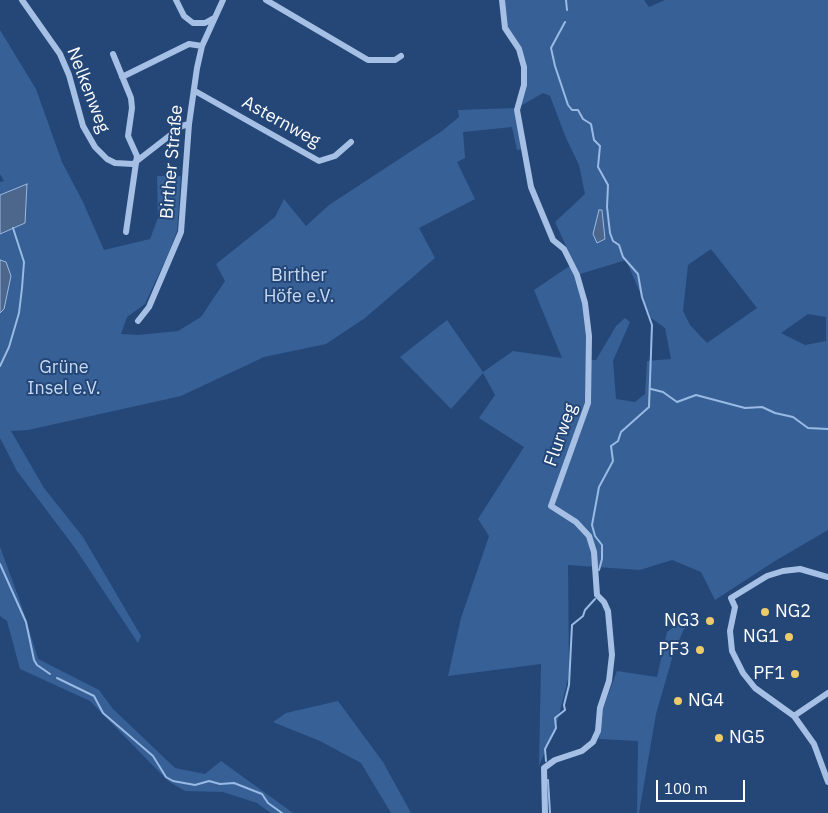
<!DOCTYPE html>
<meta charset="utf-8">
<style>
body{margin:0}
#map{position:relative;width:828px;height:813px;overflow:hidden;background:#244778;font-family:"IBM Plex Sans",sans-serif}
canvas{display:block}
.scale{position:absolute;left:656px;top:780px;width:89px;height:22px;box-sizing:border-box;border:2px solid #fff;border-top:0;padding-left:6px;font-size:15px;line-height:18px;white-space:nowrap;color:#fff;-webkit-text-stroke:4px #244778;paint-order:stroke}
</style>
<div id="map">
<canvas width="828" height="813"></canvas>
<div class="scale">100 m</div>
</div>
<script>
const context = document.querySelector('canvas').getContext('2d');
context.lineJoin = 'round';
function paint(path, color) {
  context.fillStyle = color;
  context.fill(path, 'evenodd');
}
function shape(rows) {
  const path = new Path2D();
  for (const r of rows) {
    path.moveTo(r[0], r[1]);
    for (let i = 2; i < r.length; i += 2) path.lineTo(r[i], r[i + 1]);
  }
  return path;
}
function stroke(path, color, width, dash) {
  context.strokeStyle = color;
  context.lineWidth = width;
  context.lineCap = dash ? 'butt' : 'round';
  context.setLineDash(dash || []);
  context.stroke(path);
}
function label(font, color, halo, rows, align = 'center') {
  context.font = font + ' "IBM Plex Sans",sans-serif';
  context.lineWidth = 4;
  context.setLineDash([]);
  context.textBaseline = 'middle';
  context.strokeStyle = halo;
  context.fillStyle = color;
  for (const [text, x, y, turn = 0] of rows) {
    context.save();
    context.translate(x, y);
    context.rotate((+turn || 0) * Math.PI / 180);
    context.textAlign = isNaN(turn) ? turn : align;
    if (halo) context.strokeText(text, 0, 0);
    context.fillText(text, 0, 0);
    context.restore();
  }
}
paint(shape([
 [505,0,644,0,649,7,665,0,828,0,828,530,775,561,715,600,701,572,672,560,640,570,568,565,569,675,557,723,539,766,541,664,448,676,461,618,489,536,478,519,524,447,479,418,495,395,483,373,451,409,400,357,447,320,483,372,513,351,562,358,534,290,574,263,555,222,585,194,579,165,566,138,550,96,543,93,517,108,522,149,517,150,512,127,463,132,465,158,457,162,475,199,419,228,435,258,365,318,326,344,264,357,181,396,28,430,11,431,44,488,83,537,141,636,138,643,75,548,17,471,0,438,0,313,4,309,0,260,0,182,4,181,0,174,0,30,36,89,62,162,83,202,104,250,150,239,158,218,157,176,181,176,177,231,169,252,145,304,127,317,121,334,138,335,178,331,201,317,225,281,216,264,275,217,284,199,306,226,329,205,442,131,459,117,458,110,517,108,526,79,520,49,506,24],
 [711,249,757,308,707,343,690,325,683,311,688,265],
 [626,260,651,318,665,328,671,359,647,361,645,394,635,402,616,399,613,361,630,322,625,318,616,326,596,360,591,360,588,319,577,275],
 [808,314,826,317,826,341,805,345,781,333],
 [0,547,21,604,38,659,99,690,113,709,175,768,205,774,221,761,293,813,271,813,257,803,223,792,185,791,168,781,90,701,20,669,7,621,0,616],
 [696,610,683,631,673,655,656,714,639,813,637,813,638,741,599,739,603,708,617,671,657,677,667,632],
 [338,701,383,762,411,813,391,813,361,763,320,741,273,722,286,713]
]), '#376096');
const water = shape([
 [27,184,25,223,0,234,0,195,27,184],
 [599,210,602,210,605,239,597,243,593,234,599,210],
 [0,260,6,262,11,276,4,309,0,313,0,260]
]);
paint(water, '#4d678c');
stroke(water, '#99bae4', 1);
stroke(shape([
 [566,0,567,10],
 [565,22,551,48,555,66,568,105,572,110,578,110,583,119,591,124,594,140,600,146,598,167,608,185,607,207,610,233,613,241,619,245,623,257,638,274,642,297,652,325,649,407,621,432,618,441,611,446,613,461,599,487,592,525,595,536,602,545,602,559,599,570],
 [0,366,9,347,19,313,22,288,24,262,13,228],
 [651,389,663,392,677,402,696,395,745,408,762,407,775,413,793,417,808,428,828,429],
 [0,564,26,622,34,660,37,665,50,674],
 [57,678,94,696,103,713,153,756,166,777,173,781,195,785,209,781,220,784,234,783,262,794,268,803,282,813],
 [546,761,545,749,556,728,555,718,565,710,564,705,569,685,572,625,583,616,585,610,595,599],
 [548,780,550,813]
]), '#99bae4', 2);
stroke(shape([
 [22,0,60,54,69,75,83,126,95,147,107,159,115,163,133,164,182,126,189,124],
 [176,0,184,16,193,23,205,23,214,18],
 [266,0,368,60,395,60,401,56],
 [502,0,505,28,519,49,524,67,524,85,517,110,531,187,553,240,564,249,577,275,585,303,589,336,588,403,551,506,576,522,589,536,594,552,597,595,604,602,608,611,612,655,609,681,600,708,598,731,593,742,582,751,555,760,544,768,545,813],
 [113,54,131,98,132,108,128,136,137,156,126,232],
 [122,77,189,44,202,46],
 [195,91,319,161,335,156,351,142],
 [138,321,149,307,181,232,189,124,197,68,202,46,223,0],
 [828,577,800,569,783,571,767,576,731,598,735,607,730,631,732,651,743,673,755,688,794,716,814,744,828,782],
 [794,716,828,693]
]), '#a5c0e4', 6);
for (const [x, y, r, color] of [
 [765,612,5,"#eecb69"],
 [710,621,5,"#eecb69"],
 [789,637,5,"#eecb69"],
 [700,650,5,"#eecb69"],
 [795,674,5,"#eecb69"],
 [678,701,5,"#eecb69"],
 [719,738,5,"#eecb69"]
]) {
  const dot = new Path2D();
  dot.arc(x, y, r, 0, 2 * Math.PI);
  context.fillStyle = color;
  context.fill(dot);
  stroke(dot, '#244778', 2);
}
label('18px', '#fff', '#244778', [
 ["Nelkenweg",88,90,69],
 ["Asternweg",281,122,29],
 ["Birther Straße",172,162,-85],
 ["Flurweg",561,435,-71]
]);
label('18px', '#c8daf3', '#244778', [
 ["Birther",299,276],
 ["Höfe e.V.",299,297],
 ["Grüne",64,368],
 ["Insel e.V.",64,389]
]);
label('18px', '#fff', '#244778', [
 ["NG2",775,612,"left"],
 ["NG3",700,621],
 ["NG1",779,637],
 ["PF3",690,650],
 ["PF1",785,674],
 ["NG4",688,701,"left"],
 ["NG5",729,738,"left"]
], 'right');
</script>
